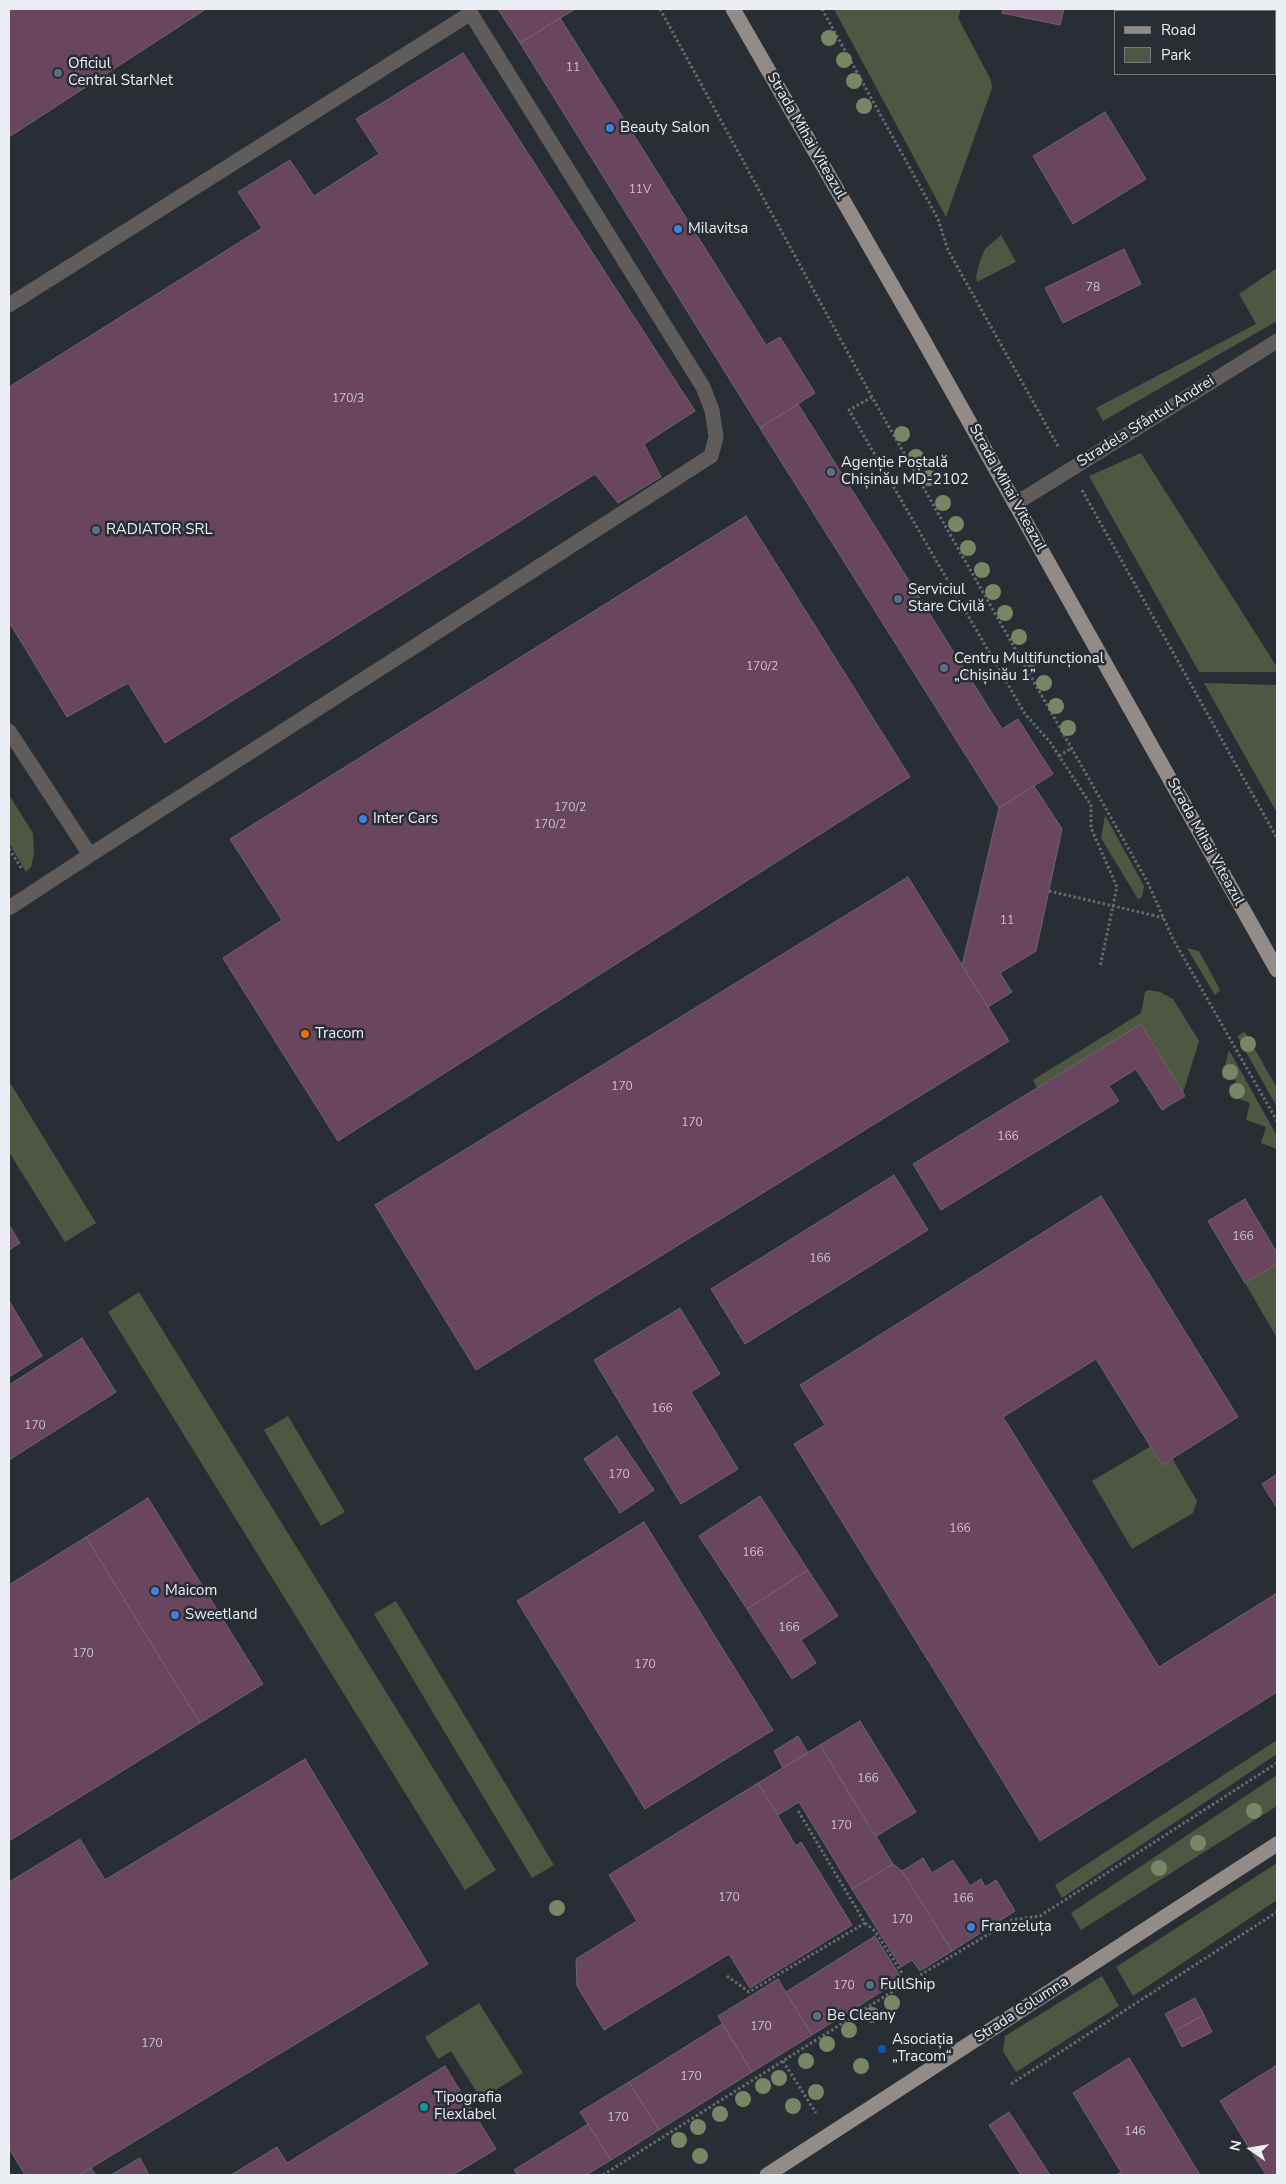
<!DOCTYPE html>
<meta charset="utf-8">
<style>
body{margin:0}
#map{position:relative;width:1286px;height:2184px;overflow:hidden;background:#282e33;font-family:"Nunito Sans",sans-serif}
canvas{display:block}
.frame{position:absolute;inset:0;border:10px solid #ebeef2;pointer-events:none}
.legend{position:absolute;left:1114px;top:10px;width:162px;height:65px;box-sizing:border-box;background:#282e33;border:1px solid #767b7f;margin:0;padding:6px 9px;list-style:none;font-size:15px;color:#ebeef2}
.legend li{display:flex;align-items:center;gap:10px;height:25px}
.legend b{width:25px;border:1px solid #767b7f}
.north{position:absolute;left:1226px;top:2124px;width:50px;height:50px;-webkit-text-stroke:4px #282e33;paint-order:stroke;rotate:283deg;font-size:14px;font-weight:700;line-height:20px;text-align:center;color:#ebeef2}
.north::after{content:'';display:block;margin:auto;width:18px;height:22px;background:#ebeef2;clip-path:polygon(50% 0,100% 100%,50% 72%,0 100%)}
</style>
<div id="map">
<canvas width="1286" height="2184"></canvas>
<div class="frame"></div>
<ul class="legend">
<li><b style="height:6px;background:#938b88"></b>Road</li>
<li><b style="height:14px;background:#4e5741"></b>Park</li>
</ul>
<div class="north">N</div>
</div>
<script>
const context = document.querySelector('canvas').getContext('2d');
context.lineJoin = 'round';
function paint(path, color) {
  context.fillStyle = color;
  context.fill(path, 'evenodd');
}
function shape(rows) {
  const path = new Path2D();
  for (const r of rows) {
    path.moveTo(r[0], r[1]);
    for (let i = 2; i < r.length; i += 2) path.lineTo(r[i], r[i + 1]);
  }
  return path;
}
function stroke(path, color, width, dash) {
  context.strokeStyle = color;
  context.lineWidth = width;
  context.lineCap = dash ? 'butt' : 'round';
  context.setLineDash(dash || []);
  context.stroke(path);
}
function label(font, color, halo, rows, align = 'center') {
  context.font = font + ' "Nunito Sans",sans-serif';
  context.lineWidth = 5;
  context.setLineDash([]);
  context.textBaseline = 'middle';
  context.strokeStyle = halo;
  context.fillStyle = color;
  for (const [text, x, y, turn = 0] of rows) {
    context.save();
    context.translate(x, y);
    context.rotate((+turn || 0) * Math.PI / 180);
    context.textAlign = isNaN(turn) ? turn : align;
    if (halo) context.strokeText(text, 0, 0);
    context.fillText(text, 0, 0);
    context.restore();
  }
}
paint(shape([
 [834,9,961,9,958,18,991,80,992,88,946,217],
 [1001,235,1016,262,977,282,976,277,979,264,985,249],
 [1277,268,1277,321,1103,421,1096,408,1256,324,1239,294],
 [1141,453,1277,667,1277,672,1199,672,1089,476],
 [1204,683,1277,685,1277,813],
 [9,795,33,833,34,854,31,867,26,872,9,843],
 [1105,815,1144,886,1142,897,1138,899,1101,838],
 [1187,948,1199,951,1220,990,1215,995],
 [1149,990,1160,992,1173,999,1199,1041,1183,1093,1141,1024,1037,1088,1033,1080,1141,1013,1145,992],
 [1245,1032,1277,1088,1277,1107,1237,1036],
 [1229,1050,1277,1136,1277,1149,1261,1143,1266,1127,1246,1120,1250,1103,1232,1096,1236,1080,1222,1077],
 [9,1081,96,1223,65,1242,9,1152],
 [1277,1264,1277,1338,1245,1283],
 [139,1292,496,1870,465,1890,108,1312],
 [288,1416,345,1512,321,1526,264,1430],
 [1151,1446,1172,1458,1197,1501,1193,1513,1132,1549,1092,1481],
 [396,1601,554,1865,532,1878,374,1614],
 [1277,1740,1277,1754,1062,1898,1055,1885],
 [1277,1775,1277,1806,1081,1930,1071,1913],
 [1277,1863,1277,1900,1133,1996,1116,1967],
 [1102,1976,1119,2006,1016,2072,1003,2051,1005,2036],
 [479,2003,523,2073,481,2099,451,2051,438,2059,425,2037]
]), '#4e5741');
const building = shape([
 [9,9,206,9,9,137,9,9],
 [498,9,575,9,520,43,498,9],
 [1003,9,1064,9,1060,25,1002,13,1003,9],
 [560,18,766,345,780,337,815,393,760,428,520,43,560,18],
 [463,53,695,411,644,444,661,477,618,503,595,474,165,743,128,683,67,717,9,622,9,387,262,228,238,192,290,160,314,196,379,154,356,119,463,53],
 [1105,112,1146,179,1073,224,1033,156,1105,112],
 [1124,249,1141,284,1063,323,1045,288,1124,249],
 [798,404,1002,729,1018,719,1053,774,999,808,760,428,798,404],
 [746,516,910,777,338,1141,223,958,282,920,230,839,746,516],
 [1034,786,1062,829,1036,951,1000,973,1012,992,988,1007,962,966,999,808,1034,786],
 [908,877,1009,1041,476,1370,375,1205,908,877],
 [1141,1024,1185,1096,1162,1110,1136,1069,1109,1086,1119,1101,941,1210,913,1164,1141,1024],
 [894,1175,928,1230,745,1344,711,1289,894,1175],
 [1101,1196,1238,1417,1162,1465,1096,1359,1003,1417,1159,1667,1277,1593,1277,1692,1040,1841,794,1444,825,1425,800,1385,1101,1196],
 [1245,1199,1277,1253,1277,1264,1245,1283,1208,1221,1245,1199],
 [9,1225,20,1243,9,1250,9,1225],
 [9,1301,42,1356,9,1377,9,1301],
 [680,1308,720,1374,691,1392,738,1469,681,1504,594,1360,680,1308],
 [82,1338,116,1392,9,1460,9,1385,82,1338],
 [617,1436,654,1490,620,1513,584,1459,617,1436],
 [1277,1474,1277,1508,1262,1484,1277,1474],
 [760,1496,808,1570,747,1609,699,1536,760,1496],
 [148,1498,263,1684,200,1723,86,1537,148,1498],
 [644,1522,773,1730,645,1809,517,1601,644,1522],
 [86,1537,200,1723,9,1841,9,1585,86,1537],
 [808,1570,838,1616,801,1640,816,1663,792,1679,747,1609,808,1570],
 [860,1721,916,1812,875,1837,820,1745,860,1721],
 [798,1736,808,1753,783,1768,774,1751,798,1736],
 [820,1745,893,1864,852,1889,799,1802,778,1815,758,1783,820,1745],
 [305,1759,428,1964,79,2175,25,2175,9,2148,9,1882,80,1839,105,1880,305,1759],
 [758,1783,796,1846,801,1842,852,1925,750,1988,729,1954,604,2030,577,1986,576,1959,637,1921,609,1875,758,1783],
 [923,1858,932,1873,953,1860,970,1886,981,1879,985,1887,996,1880,1015,1911,952,1951,902,1871,923,1858],
 [893,1864,902,1871,952,1951,920,1971,912,1960,901,1967,852,1889,893,1864],
 [875,1936,902,1979,812,2035,786,1992,875,1936],
 [778,1979,812,2035,752,2072,718,2016,778,1979],
 [1195,1998,1204,2015,1174,2031,1165,2014,1195,1998],
 [1204,2015,1212,2032,1182,2047,1174,2031,1204,2015],
 [722,2024,752,2072,659,2130,629,2082,722,2024],
 [1129,2058,1200,2175,1116,2175,1121,2172,1073,2093,1129,2058],
 [1277,2065,1277,2175,1266,2175,1220,2101,1277,2065],
 [445,2066,496,2149,453,2175,231,2175,277,2147,287,2163,445,2066],
 [629,2082,659,2130,611,2160,580,2112,629,2082],
 [1009,2112,1050,2175,1021,2175,989,2125,1009,2112],
 [588,2124,611,2160,586,2175,518,2175,514,2170,588,2124],
 [140,2158,149,2175,111,2175,140,2158],
 [91,2168,96,2175,79,2175,91,2168]
]);
paint(building, '#69455e');
stroke(building, '#6d656a', 1);
stroke(shape([
 [660,9,872,397,1147,881,1173,939,1277,1121],
 [822,9,938,219,948,250,1059,448],
 [872,397,849,410,1025,714,1050,742,1091,805,1091,828,1117,887,1100,967],
 [1082,490,1277,838],
 [1059,756,1072,748],
 [9,849,22,869],
 [1152,915,1163,918],
 [865,1923,875,1931,902,1973],
 [727,1976,749,1992,865,1923,797,1809],
 [783,2061,816,2113],
 [1011,2084,1277,1912],
 [603,2175,887,1995,1012,1920,1040,1916,1277,1763]
]), '#656a6f', 3, [2.5, 2.5]);
stroke(shape([
 [9,305,471,13],
 [1015,504,1277,341],
 [9,731,90,855,9,908],
 [90,855,711,456,716,437,712,410,703,387,468,9]
]), '#605c5b', 15);
stroke(shape([
 [733,9,916,327,1277,970],
 [767,2175,1277,1844]
]), '#938b88', 15);
stroke(shape([
 [1049,891,1152,915]
]), '#656a6f', 3, [2.5, 2.5]);
context.fillStyle = '#778766';
for (const [x, y] of [
 [829,38],
 [844,60],
 [854,81],
 [864,106],
 [902,434],
 [916,457],
 [929,478],
 [943,503],
 [956,524],
 [968,548],
 [982,570],
 [993,592],
 [1005,613],
 [1019,637],
 [1031,659],
 [1044,683],
 [1056,706],
 [1068,728],
 [1248,1044],
 [1230,1072],
 [1237,1091],
 [1254,1811],
 [1198,1843],
 [1159,1868],
 [557,1908],
 [892,2003],
 [872,2015],
 [849,2030],
 [827,2044],
 [806,2061],
 [861,2066],
 [779,2078],
 [763,2086],
 [816,2092],
 [743,2099],
 [793,2106],
 [720,2114],
 [698,2127],
 [679,2140],
 [700,2156]
]) {
  context.beginPath();
  context.arc(x, y, 8, 0, 2 * Math.PI);
  context.fill();
}
for (const [x, y, r, color] of [
 [58,73,5,"#5c6f8a"],
 [610,128,5,"#3f7fe0"],
 [678,229,5,"#3f7fe0"],
 [831,472,5,"#5c6f8a"],
 [96,530,5,"#5c6f8a"],
 [898,599,5,"#5c6f8a"],
 [944,668,5,"#5c6f8a"],
 [363,819,5,"#3f7fe0"],
 [305,1034,5,"#e8710a"],
 [155,1591,5,"#3f7fe0"],
 [175,1615,5,"#3f7fe0"],
 [971,1927,5,"#3f7fe0"],
 [870,1985,5,"#5c6f8a"],
 [817,2016,5,"#5c6f8a"],
 [882,2049,5,"#1a4fb4"],
 [424,2107,5,"#0f9aa8"]
]) {
  const dot = new Path2D();
  dot.arc(x, y, r, 0, 2 * Math.PI);
  context.fillStyle = color;
  context.fill(dot);
  stroke(dot, '#282e33', 2);
}
label('12px', '#cac4cd', null, [
 ["11",573,68],
 ["11V",640,190],
 ["78",1093,288],
 ["170/3",348,399],
 ["170/2",762,667],
 ["170/2",570,808],
 ["170/2",550,825],
 ["11",1007,921],
 ["170",622,1087],
 ["170",692,1123],
 ["166",1008,1137],
 ["166",1243,1237],
 ["166",820,1259],
 ["166",662,1409],
 ["170",35,1426],
 ["170",619,1475],
 ["166",960,1529],
 ["166",753,1553],
 ["166",789,1628],
 ["170",83,1654],
 ["170",645,1665],
 ["166",868,1779],
 ["170",841,1826],
 ["170",729,1898],
 ["166",963,1899],
 ["170",902,1920],
 ["170",844,1986],
 ["170",761,2027],
 ["170",152,2044],
 ["170",691,2077],
 ["170",618,2118],
 ["146",1135,2132]
]);
label('15px', '#ebeef2', '#282e33', [
 ["Oficiul",68,64],
 ["Central StarNet",68,81],
 ["Beauty Salon",620,128],
 ["Milavitsa",688,229],
 ["Agenție Poștală",841,463],
 ["Chișinău MD-2102",841,480],
 ["RADIATOR SRL",106,530],
 ["Serviciul",908,590],
 ["Stare Civilă",908,607],
 ["Centru Multifuncțional",954,659],
 ["„Chișinău 1”",954,676],
 ["Inter Cars",373,819],
 ["Tracom",315,1034],
 ["Maicom",165,1591],
 ["Sweetland",185,1615],
 ["Franzeluța",981,1927],
 ["FullShip",880,1985],
 ["Be Cleany",827,2016],
 ["Asociația",892,2040],
 ["„Tracom“",892,2057],
 ["Tipografia",434,2098],
 ["Flexlabel",434,2115]
], 'left');
label('15px', '#ebeef2', '#282e33', [
 ["Strada Mihai Viteazul",806,136,60],
 ["Stradela Sfântul Andrei",1146,422,-32],
 ["Strada Mihai Viteazul",1007,488,61],
 ["Strada Mihai Viteazul",1205,842,61],
 ["Strada Columna",1022,2010,-33]
]);
</script>
